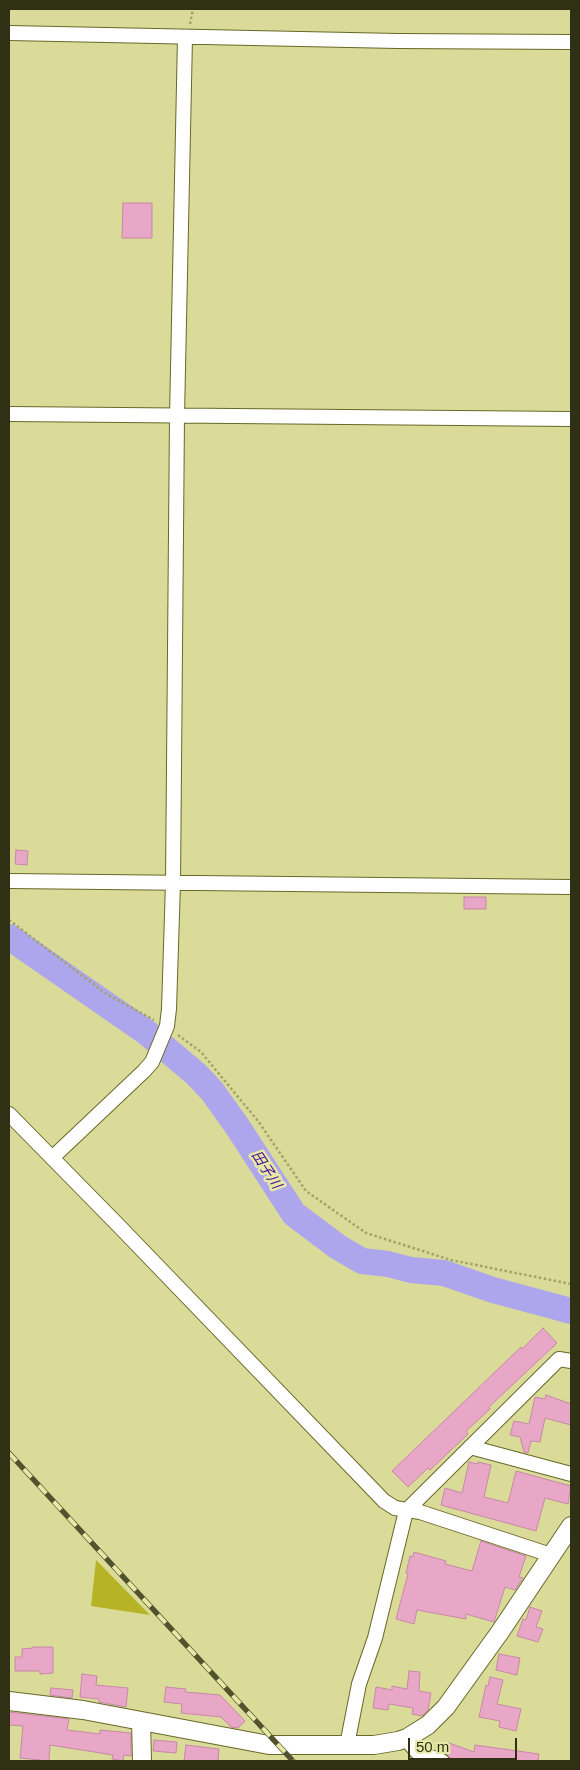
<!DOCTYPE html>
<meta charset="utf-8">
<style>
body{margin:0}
#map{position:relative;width:580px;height:1770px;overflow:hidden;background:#dadb98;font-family:Helvetica,sans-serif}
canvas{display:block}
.frame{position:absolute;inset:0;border:10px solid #303015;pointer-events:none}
.scale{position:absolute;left:408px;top:1738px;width:109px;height:22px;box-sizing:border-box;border:2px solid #303015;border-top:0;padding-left:6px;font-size:15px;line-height:18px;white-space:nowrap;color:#303015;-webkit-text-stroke:4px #e7e8a5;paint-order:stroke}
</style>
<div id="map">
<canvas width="580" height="1770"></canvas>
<div class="frame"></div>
<div class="scale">50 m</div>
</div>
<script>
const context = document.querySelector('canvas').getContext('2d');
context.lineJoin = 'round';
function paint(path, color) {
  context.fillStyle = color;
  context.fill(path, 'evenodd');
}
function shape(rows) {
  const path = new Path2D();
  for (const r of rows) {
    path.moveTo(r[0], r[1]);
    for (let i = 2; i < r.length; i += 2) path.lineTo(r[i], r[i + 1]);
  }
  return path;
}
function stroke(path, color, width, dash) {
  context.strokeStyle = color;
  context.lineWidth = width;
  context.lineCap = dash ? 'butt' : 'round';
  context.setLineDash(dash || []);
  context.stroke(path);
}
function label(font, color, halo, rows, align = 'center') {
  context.font = font + ' Helvetica,"Noto Sans JP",sans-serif';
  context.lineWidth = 5;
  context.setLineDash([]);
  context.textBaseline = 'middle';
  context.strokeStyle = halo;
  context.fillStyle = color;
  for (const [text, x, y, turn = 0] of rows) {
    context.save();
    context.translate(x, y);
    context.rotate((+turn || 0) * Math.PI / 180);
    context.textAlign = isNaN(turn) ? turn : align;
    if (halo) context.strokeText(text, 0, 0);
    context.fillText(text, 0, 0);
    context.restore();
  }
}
paint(shape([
 [96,1560,150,1615,91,1606]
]), '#b6b326');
stroke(shape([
 [9,937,146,1032,196,1074,212,1091,237,1126,294,1214,338,1247,362,1261,388,1264,411,1270,444,1273,493,1290,571,1311]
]), '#ada6ec', 26);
const building = shape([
 [123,203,152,203,152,238,122,238,123,203],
 [16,850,28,851,27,865,15,864,16,850],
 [464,897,486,897,486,909,464,909,464,897],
 [543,1328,557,1343,489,1407,490,1409,466,1431,468,1434,430,1470,428,1468,408,1487,392,1471,521,1347,522,1349,543,1328],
 [546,1395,571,1404,571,1425,545,1418,540,1442,531,1441,528,1453,524,1452,520,1437,510,1435,514,1421,529,1424,535,1397,545,1399,546,1395],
 [469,1462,478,1464,478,1462,491,1465,484,1497,508,1503,516,1471,571,1486,568,1504,545,1498,536,1531,441,1505,445,1488,462,1493,469,1462],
 [481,1541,526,1556,519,1577,523,1578,515,1590,505,1587,494,1622,466,1614,466,1619,417,1610,414,1624,396,1619,408,1574,406,1573,410,1556,413,1557,414,1552,446,1561,445,1564,472,1571,481,1541],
 [530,1607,542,1611,536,1627,543,1629,538,1642,517,1636,523,1619,526,1620,530,1607],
 [33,1647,53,1647,53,1673,40,1674,40,1671,15,1671,15,1657,22,1657,22,1649,33,1648,33,1647],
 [499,1654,520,1658,517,1675,496,1670,499,1654],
 [409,1671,420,1672,419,1691,431,1693,428,1710,422,1716,412,1714,413,1708,389,1704,388,1710,373,1708,376,1687,392,1690,392,1686,407,1689,409,1671],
 [82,1674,97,1676,96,1685,128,1688,126,1707,99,1702,99,1699,80,1697,82,1674],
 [490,1677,503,1680,497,1704,521,1709,516,1731,499,1727,500,1721,479,1717,486,1685,488,1686,490,1677],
 [166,1687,186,1689,185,1692,220,1695,245,1721,238,1728,231,1727,221,1717,181,1713,182,1704,164,1702,166,1687],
 [51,1688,73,1690,72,1698,50,1695,51,1688],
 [9,1712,69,1719,67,1730,100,1734,100,1730,131,1733,131,1756,124,1755,123,1761,112,1759,113,1755,50,1745,49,1761,20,1758,23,1726,9,1725,9,1712],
 [154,1740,177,1742,176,1753,153,1751,154,1740],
 [449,1743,474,1752,475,1745,539,1754,538,1761,458,1761,450,1758,445,1753,449,1743],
 [186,1745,219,1749,218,1761,184,1761,186,1745]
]);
paint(building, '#e8a7c7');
stroke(building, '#c688a7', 1);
const minor = shape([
 [9,33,398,41,571,42],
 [9,414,571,419],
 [9,881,571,887],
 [9,1114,119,1226,384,1501,395,1508,420,1512,551,1555],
 [52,1158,144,1071,152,1062,167,1026,169,1009,173,883,177,416,185,37],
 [470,1447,571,1474],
 [407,1738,411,1745,417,1752,442,1761],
 [347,1745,359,1684,375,1638,406,1511,559,1359,571,1361]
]);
const tertiary = shape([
 [9,1701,83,1710,269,1745,374,1745,398,1741,407,1738,428,1725,446,1707,500,1632,571,1526],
 [141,1721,142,1761]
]);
stroke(minor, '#696828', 16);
stroke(tertiary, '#696828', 20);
stroke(shape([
 [190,24,193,9],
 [9,920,105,993,154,1020],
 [178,1035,201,1052,258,1121,306,1191,366,1233,451,1260,571,1284]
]), '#a1a26c', 2.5, [2.5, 2.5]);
stroke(minor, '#fff', 14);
stroke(tertiary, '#fff', 18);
const rail = shape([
 [9,1453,293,1761]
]);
stroke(rail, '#52522f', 5.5);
stroke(rail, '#e7e8a5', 4, [11]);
label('italic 14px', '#41099a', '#e7e8a5', [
 ["田子川",266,1170,57]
]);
</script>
